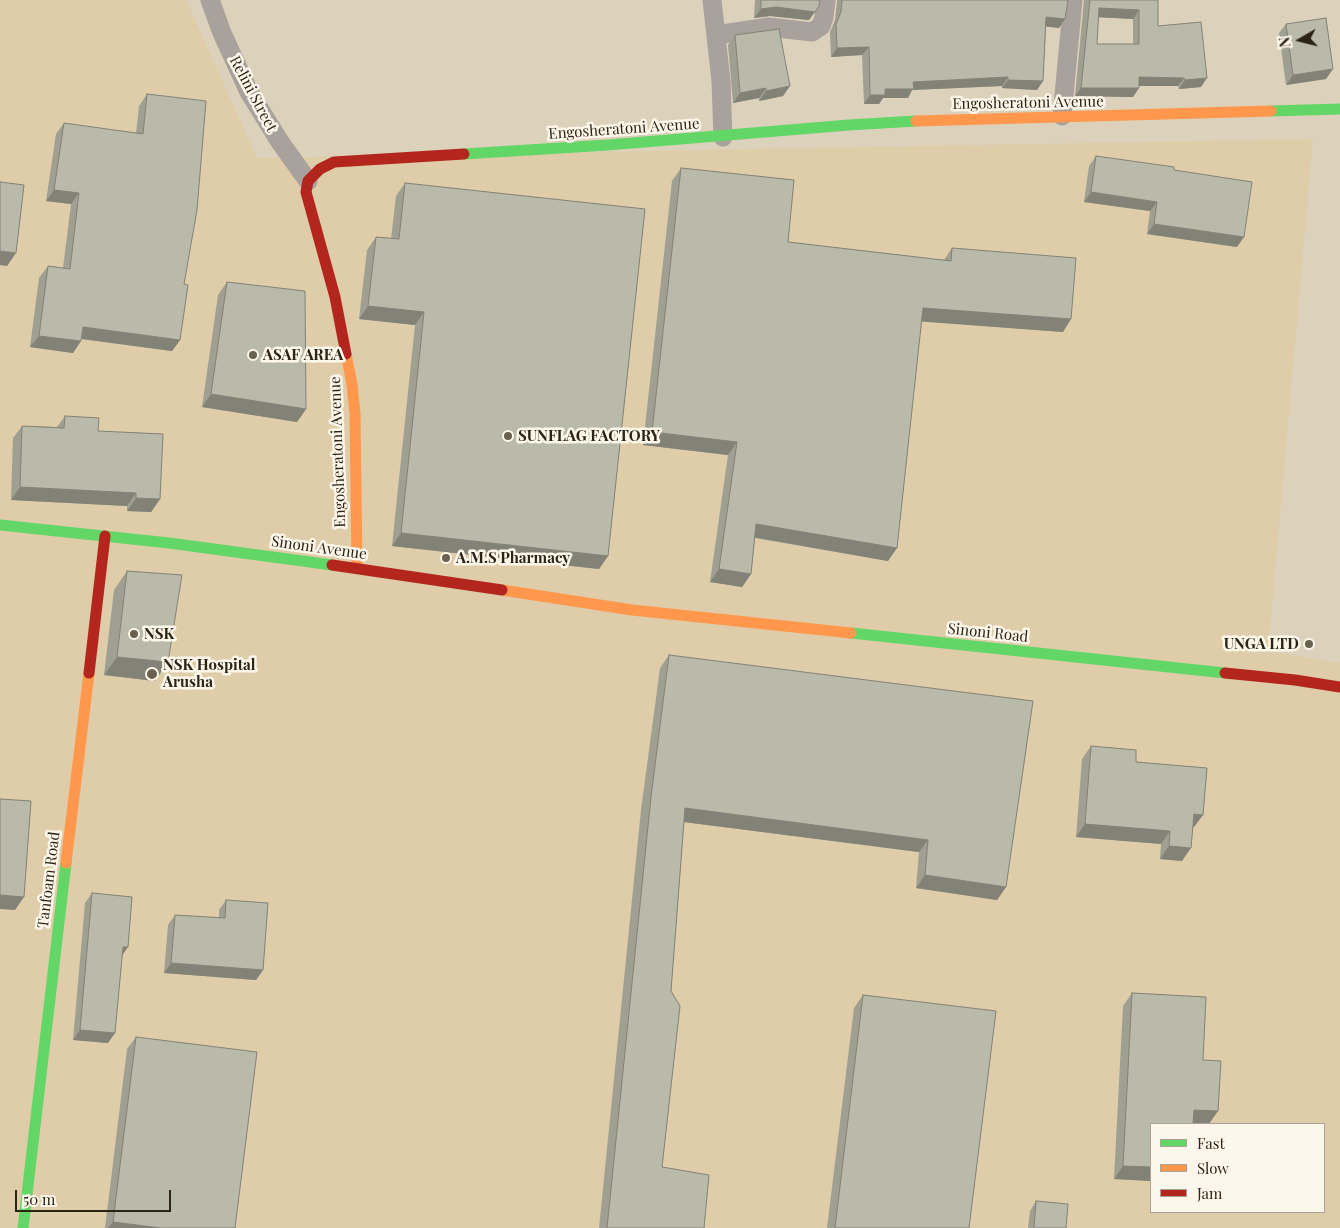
<!DOCTYPE html>
<style>
body{margin:0}
#map{position:relative;width:1340px;height:1228px;overflow:hidden;background:#dcd1ba;font-family:"Playfair Display",serif}
canvas{display:block}
.legend{position:absolute;left:1150px;top:1123px;width:175px;height:90px;box-sizing:border-box;background:#fdf7eb;border:1px solid #a9a295;margin:0;padding:6px 9px;list-style:none;font-size:15px;color:#2b2314}
.legend li{display:flex;align-items:center;gap:10px;height:25px}
.legend b{width:25px;border:1px solid #a9a295}
.north{position:absolute;left:1275px;top:15px;width:50px;height:50px;-webkit-text-stroke:4px #fdf7eb;paint-order:stroke;rotate:262deg;font-size:14px;font-weight:700;line-height:20px;text-align:center;color:#2b2314}
.north::after{content:'';display:block;margin:auto;width:18px;height:22px;background:#2b2314;clip-path:polygon(50% 0,100% 100%,50% 72%,0 100%)}
.scale{position:absolute;left:15px;top:1190px;width:156px;height:22px;box-sizing:border-box;border:2px solid #2b2314;border-top:0;padding-left:6px;font-size:15px;line-height:18px;white-space:nowrap;color:#2b2314;-webkit-text-stroke:4px #fdf7eb;paint-order:stroke}
</style>
<div id="map">
<canvas width="1340" height="1228"></canvas>
<ul class="legend">
<li><b style="height:6px;background:#63d668"></b>Fast</li>
<li><b style="height:6px;background:#ff974d"></b>Slow</li>
<li><b style="height:6px;background:#b3261e"></b>Jam</li>
</ul>
<div class="north">N</div>
<div class="scale">50 m</div>
</div>
<script>
const context = document.querySelector('canvas').getContext('2d');
context.lineJoin = 'round';
function paint(path, color) {
  context.fillStyle = color;
  context.fill(path, 'evenodd');
}
function shape(rows) {
  const path = new Path2D();
  for (const r of rows) {
    path.moveTo(r[0], r[1]);
    for (let i = 2; i < r.length; i += 2) path.lineTo(r[i], r[i + 1]);
  }
  return path;
}
function stroke(path, color, width, dash) {
  context.strokeStyle = color;
  context.lineWidth = width;
  context.lineCap = dash ? 'butt' : 'round';
  context.setLineDash(dash || []);
  context.stroke(path);
}
function label(font, color, halo, rows, align = 'center') {
  context.font = font + ' "Playfair Display",serif';
  context.lineWidth = 5;
  context.setLineDash([]);
  context.textBaseline = 'middle';
  context.strokeStyle = halo;
  context.fillStyle = color;
  for (const [text, x, y, turn = 0] of rows) {
    context.save();
    context.translate(x, y);
    context.rotate((+turn || 0) * Math.PI / 180);
    context.textAlign = isNaN(turn) ? turn : align;
    if (halo) context.strokeText(text, 0, 0);
    context.fillText(text, 0, 0);
    context.restore();
  }
}
paint(shape([
 [0,0,186,0,257,158,1313,139,1268,651,1340,663,1340,1228,0,1228],
 [1151,1124,1324,1124,1324,1212,1151,1212]
]), '#decda8');
stroke(shape([
 [210,0,222,33,249,92,280,142,308,181],
 [712,0,721,81,723,137],
 [716,35,769,27,812,32,821,26,824,17,826,0],
 [1062,116,1073,0]
]), '#a8a19c', 19);
stroke(shape([
 [1271,111,1340,109],
 [464,154,608,145,849,125,916,121],
 [0,525,169,543,332,565],
 [851,633,1225,673],
 [23,1228,66,863]
]), '#63d668', 11);
stroke(shape([
 [916,121,1271,111],
 [346,354,352,384,355,414,357,568],
 [502,590,632,610,851,633],
 [66,863,89,673]
]), '#ff974d', 11);
stroke(shape([
 [346,354,335,297,306,192,308,181,320,169,334,162,464,154],
 [332,565,502,590],
 [89,673,105,536],
 [1225,673,1295,680,1340,687]
]), '#b3261e', 11);
paint(shape([
 [755,0,820,0,809,20,770,16,754,18],
 [837,0,1068,0,1065,19,1059,28,1046,26,1043,81,1037,90,1002,88,1002,86,912,90,908,98,883,98,879,104,864,104,862,55,831,57,830,32,835,20],
 [1084,0,1158,0,1158,26,1201,87,1179,89,1178,86,1139,86,1133,97,1075,96],
 [1098,17,1133,19,1133,44,1097,44],
 [1286,24,1326,79,1286,85,1279,33],
 [735,35,783,96,759,101,759,98,733,103,728,45],
 [147,94,184,284,180,340,172,351,81,339,73,353,30,347,39,278,48,266,63,268,71,204,46,201,56,134,64,123,136,133,139,106],
 [1096,156,1174,170,1237,247,1147,234,1150,211,1084,202,1089,166],
 [681,168,788,242,944,260,952,248,1063,332,922,321,888,561,755,538,751,574,742,587,710,582,728,455,643,445,672,181],
 [405,183,608,556,599,569,392,546,415,325,359,319,367,250,376,237,391,239,396,196],
 [227,282,306,409,297,422,202,407,218,295],
 [65,416,98,431,160,499,151,512,127,511,127,506,11,500,13,438,22,426,57,427],
 [127,571,155,681,104,675,114,590],
 [669,655,1006,887,997,900,916,888,919,852,684,822,671,991,662,1167,704,1228,599,1228,641,810,660,668],
 [1091,746,1136,762,1194,827,1193,827,1182,861,1160,859,1161,844,1076,837,1082,759],
 [92,893,122,955,108,1043,73,1040,85,903],
 [226,900,263,970,256,980,164,973,168,925,175,915,219,918,219,910],
 [1132,993,1203,1060,1209,1124,1194,1123,1151,1181,1114,1179,1123,1006],
 [863,995,969,1228,827,1228,854,1008],
 [136,1037,235,1228,105,1228,127,1049],
 [1036,1201,1066,1228,1028,1228,1030,1211]
]), '#9fa092');
paint(shape([
 [776,7,815,12,809,20,770,16,754,18,761,9],
 [1099,8,1139,10,1133,19,1093,17],
 [1046,17,1065,19,1059,28,1040,26],
 [869,47,862,55,831,57,837,48],
 [1333,69,1326,79,1286,85,1293,75],
 [1008,77,1002,86,912,90,908,98,883,98,879,104,864,104,870,95,885,89,913,82],
 [1139,77,1184,78,1178,86,1133,86],
 [1207,78,1201,87,1179,89,1185,80],
 [1008,80,1043,81,1037,90,1002,88],
 [790,86,783,96,759,101,766,91],
 [766,88,759,98,733,103,740,93],
 [1081,88,1139,88,1133,97,1075,96],
 [54,190,79,193,71,204,46,201],
 [1091,192,1157,202,1150,211,1084,202],
 [1154,224,1244,237,1237,247,1147,234],
 [0,251,16,253,7,266,0,265],
 [368,306,424,312,415,325,359,319],
 [923,308,1071,319,1063,332,914,321],
 [83,327,180,340,172,351,75,338],
 [39,336,81,341,73,353,30,347],
 [211,394,306,409,297,422,202,407],
 [652,432,737,442,728,455,643,445],
 [20,487,136,493,127,506,11,500],
 [136,498,160,499,151,512,127,511],
 [756,524,897,548,888,561,747,536],
 [401,533,608,556,599,569,392,546],
 [719,569,751,574,742,587,710,582],
 [117,657,168,662,155,681,104,675],
 [685,808,928,840,919,852,676,821],
 [1194,814,1203,815,1194,827,1185,827],
 [1085,824,1170,831,1161,844,1076,837],
 [1169,846,1191,848,1182,861,1160,859],
 [925,875,1006,887,997,900,916,888],
 [0,895,24,897,15,910,0,909],
 [123,947,128,947,121,957],
 [171,963,263,970,256,980,164,973],
 [80,1030,115,1033,108,1043,73,1040],
 [1194,1110,1218,1111,1209,1124,1185,1123],
 [1123,1166,1151,1167,1151,1181,1114,1179],
 [113,1222,161,1228,108,1228]
]), '#828277');
const building = shape([
 [761,0,820,0,819,6,815,12,776,7,761,9,761,0],
 [842,0,1068,0,1065,19,1046,17,1043,81,1008,80,1008,77,913,82,914,89,885,89,885,95,870,95,869,47,837,48,836,24,841,12,842,0],
 [1090,0,1158,0,1158,26,1201,22,1207,78,1185,80,1184,78,1139,77,1139,88,1081,88,1090,0],
 [1099,8,1139,10,1139,44,1097,44,1099,8],
 [1326,18,1333,69,1293,75,1286,24,1326,18],
 [779,29,790,86,766,91,766,88,740,93,735,35,779,29],
 [147,94,206,101,197,210,184,284,188,285,180,340,83,327,81,341,39,336,48,266,70,269,79,193,54,190,64,123,143,134,147,94],
 [1096,156,1174,167,1174,170,1252,182,1244,237,1154,224,1157,202,1091,192,1096,156],
 [681,168,794,180,788,242,951,261,952,248,1076,258,1071,319,923,308,897,548,756,524,751,574,719,569,737,442,652,432,681,168],
 [0,182,24,185,16,253,0,251,0,182],
 [405,183,645,209,608,556,401,533,424,312,368,306,376,237,399,239,405,183],
 [227,282,305,291,306,409,211,394,227,282],
 [65,416,99,418,98,431,163,434,160,499,136,498,136,493,20,487,22,426,64,428,65,416],
 [127,571,182,575,168,662,117,657,127,571],
 [669,655,1033,701,1006,887,925,875,928,840,685,808,671,991,680,1006,662,1167,709,1175,704,1228,607,1228,651,797,669,655],
 [1091,746,1136,750,1136,762,1207,768,1203,815,1194,814,1191,848,1169,846,1170,831,1085,824,1091,746],
 [0,799,31,801,24,897,0,895,0,799],
 [92,893,132,897,128,947,123,947,115,1033,80,1030,92,893],
 [226,900,268,903,263,970,171,963,175,915,225,918,226,900],
 [1132,993,1206,997,1203,1060,1221,1061,1218,1111,1194,1110,1193,1124,1151,1124,1151,1167,1123,1166,1132,993],
 [863,995,996,1011,969,1228,835,1228,863,995],
 [136,1037,257,1052,235,1228,161,1228,113,1222,136,1037],
 [1036,1201,1068,1204,1066,1228,1034,1228,1036,1201]
]);
paint(building, '#b9baaa');
stroke(building, '#828277', 1);
for (const [x, y, r, color] of [
 [253,355,5,"#69604e"],
 [508,436,5,"#69604e"],
 [446,558,5,"#69604e"],
 [134,634,5,"#69604e"],
 [1309,644,5,"#69604e"],
 [152,674,6,"#69604e"]
]) {
  const dot = new Path2D();
  dot.arc(x, y, r, 0, 2 * Math.PI);
  context.fillStyle = color;
  context.fill(dot);
  stroke(dot, '#fdf7eb', 2);
}
label('15px', '#2b2314', '#fdf7eb', [
 ["Relini Street",253,94,62],
 ["Engosheratoni Avenue",1028,103,-1],
 ["Engosheratoni Avenue",624,129,-4],
 ["Engosheratoni Avenue",338,452,-92],
 ["Sinoni Avenue",319,548,8],
 ["Sinoni Road",988,633,6],
 ["Tanfoam Road",49,880,-83]
]);
label('bold 15px', '#2b2314', '#fdf7eb', [
 ["ASAF AREA",263,355],
 ["SUNFLAG FACTORY",518,436],
 ["A.M.S Pharmacy",456,558],
 ["NSK",144,634],
 ["UNGA LTD",1299,644,"right"],
 ["NSK Hospital",163,665],
 ["Arusha",163,682]
], 'left');
</script>
